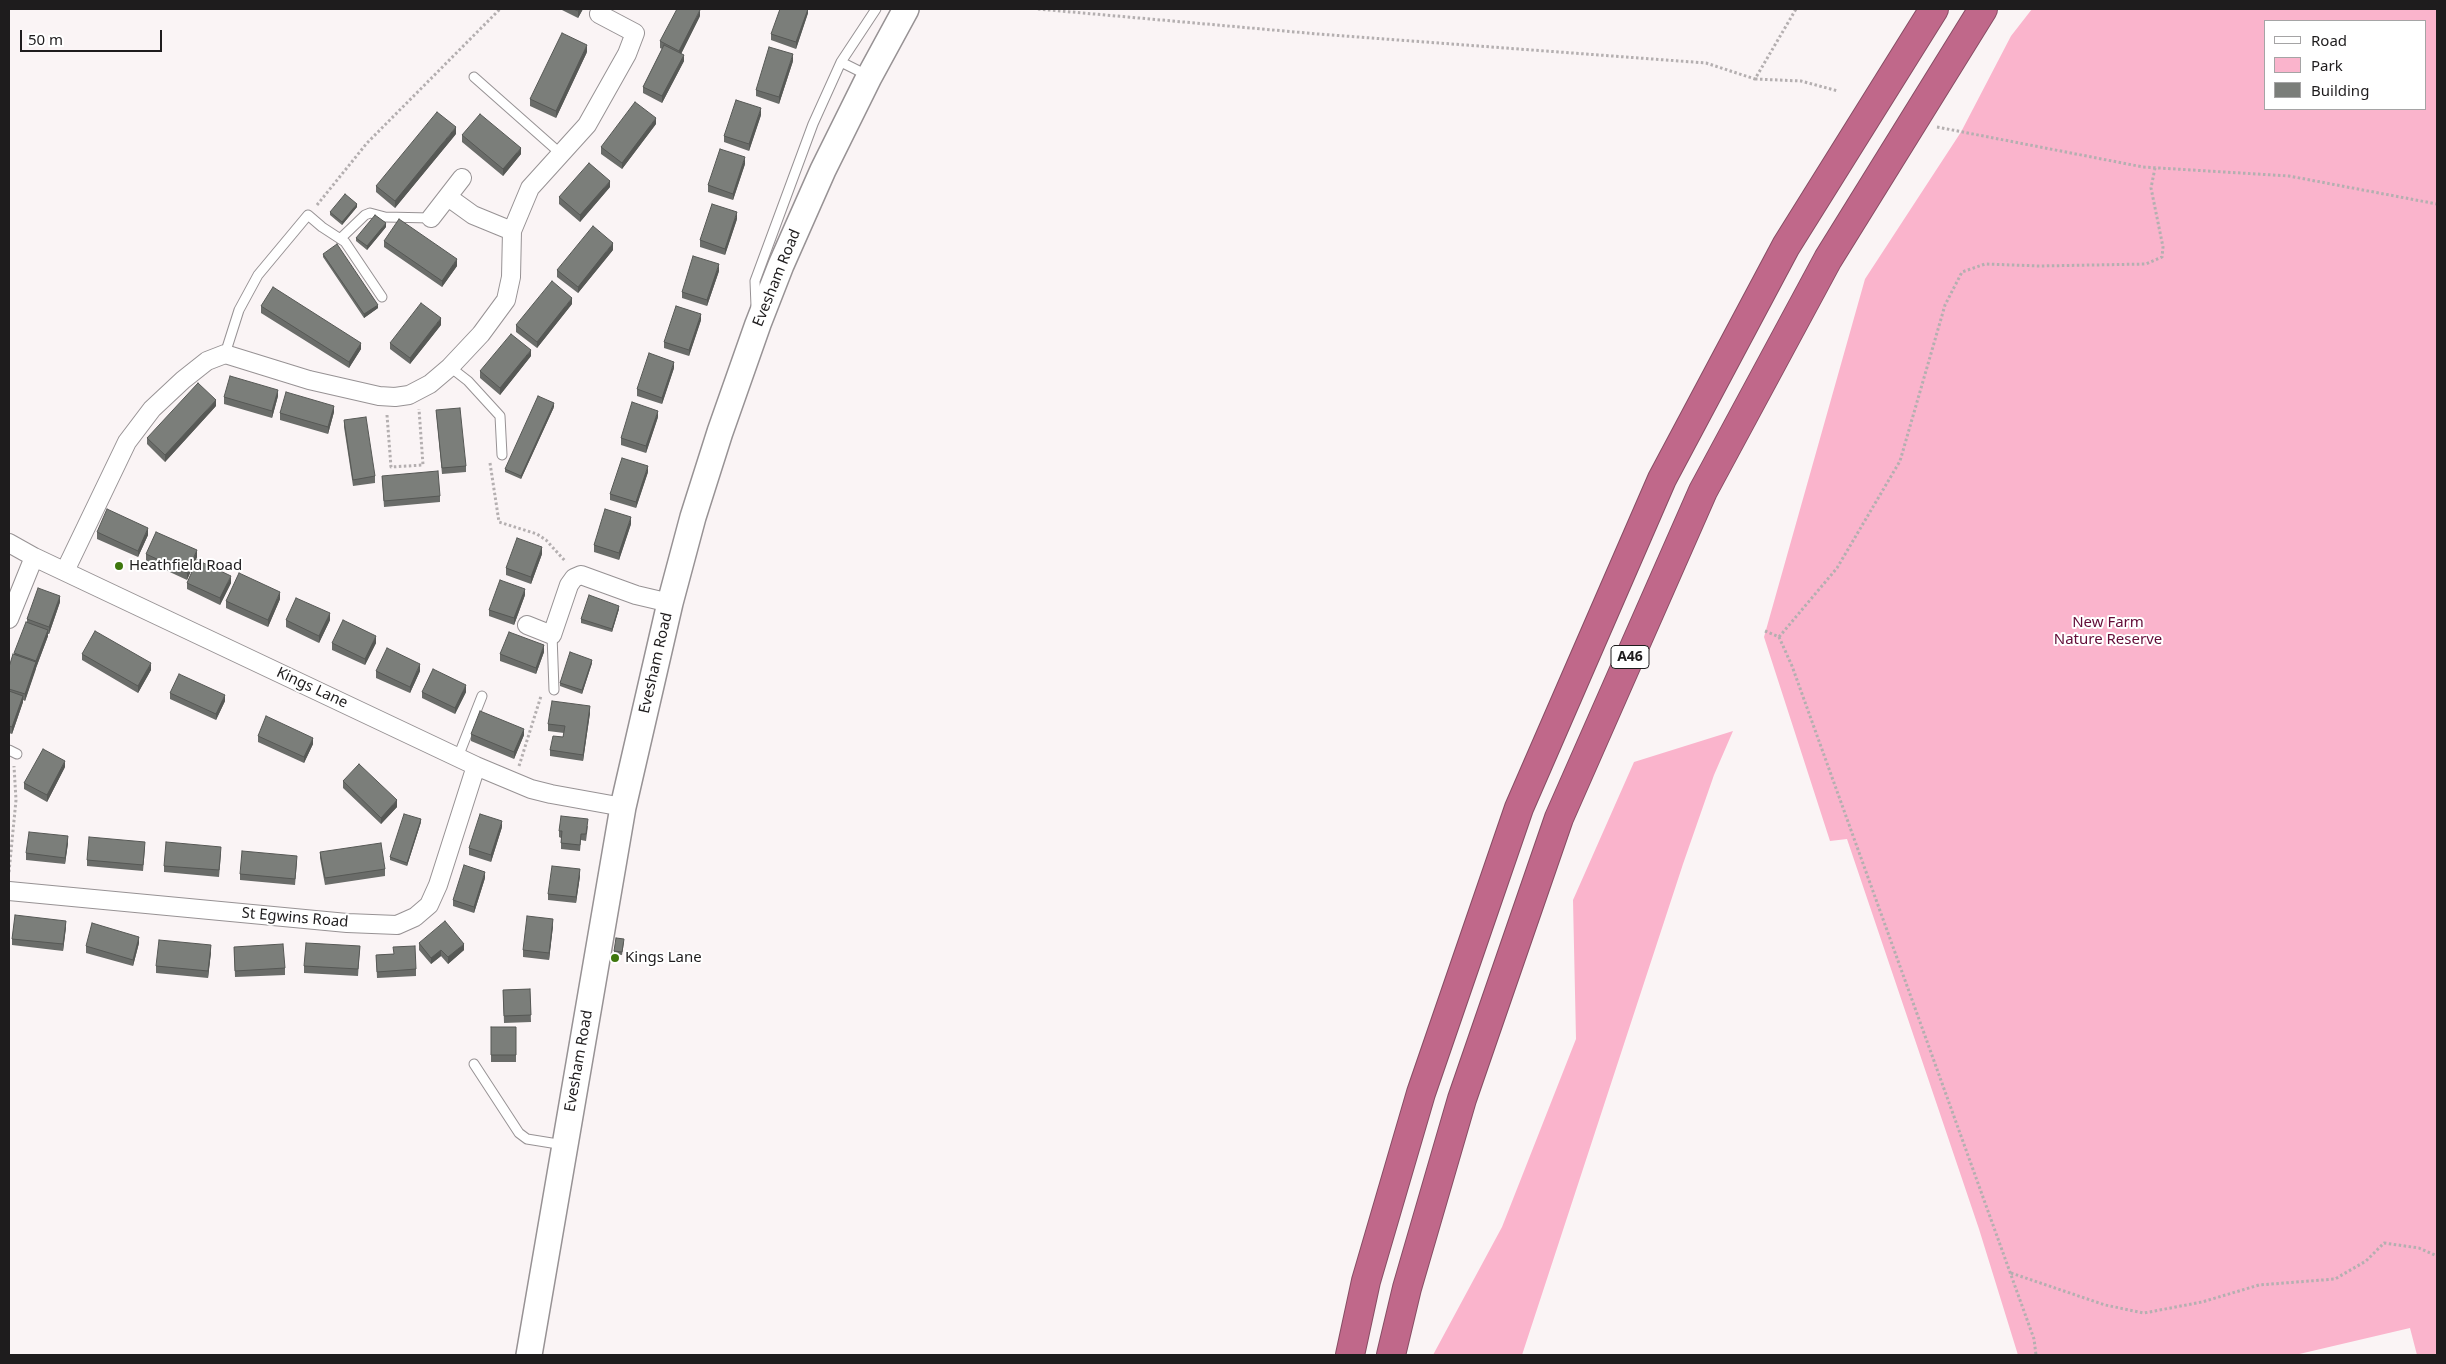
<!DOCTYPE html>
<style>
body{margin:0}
#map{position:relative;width:2446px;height:1364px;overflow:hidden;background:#faf4f5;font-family:"Noto Sans",sans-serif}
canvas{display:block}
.frame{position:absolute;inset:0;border:10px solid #1e1c1d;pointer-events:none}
.legend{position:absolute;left:2264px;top:20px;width:162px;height:90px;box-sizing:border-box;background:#fff;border:1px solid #a5a4a5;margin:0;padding:6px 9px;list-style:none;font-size:15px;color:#1e1c1d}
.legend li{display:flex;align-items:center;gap:10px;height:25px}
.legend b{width:25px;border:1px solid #a5a4a5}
.scale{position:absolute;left:20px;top:30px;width:142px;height:22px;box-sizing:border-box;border:2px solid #1e1c1d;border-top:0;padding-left:6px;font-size:15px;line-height:18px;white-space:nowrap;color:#1e1c1d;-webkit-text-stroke:4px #fff;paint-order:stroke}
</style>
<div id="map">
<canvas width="2446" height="1364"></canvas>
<div class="frame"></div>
<ul class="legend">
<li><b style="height:6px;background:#fff"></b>Road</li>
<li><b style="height:14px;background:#fab4cc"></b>Park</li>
<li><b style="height:14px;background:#7b7e7a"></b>Building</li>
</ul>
<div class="scale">50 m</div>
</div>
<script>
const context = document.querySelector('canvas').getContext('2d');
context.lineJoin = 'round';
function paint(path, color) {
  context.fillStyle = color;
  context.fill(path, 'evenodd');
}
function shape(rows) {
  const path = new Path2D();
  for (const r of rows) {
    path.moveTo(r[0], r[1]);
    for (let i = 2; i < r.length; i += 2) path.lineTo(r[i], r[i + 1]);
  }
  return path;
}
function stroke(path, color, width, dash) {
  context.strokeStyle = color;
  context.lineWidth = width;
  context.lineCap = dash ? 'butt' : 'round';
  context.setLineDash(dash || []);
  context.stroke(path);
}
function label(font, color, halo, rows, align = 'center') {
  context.font = font + ' "Noto Sans",sans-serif';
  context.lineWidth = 4;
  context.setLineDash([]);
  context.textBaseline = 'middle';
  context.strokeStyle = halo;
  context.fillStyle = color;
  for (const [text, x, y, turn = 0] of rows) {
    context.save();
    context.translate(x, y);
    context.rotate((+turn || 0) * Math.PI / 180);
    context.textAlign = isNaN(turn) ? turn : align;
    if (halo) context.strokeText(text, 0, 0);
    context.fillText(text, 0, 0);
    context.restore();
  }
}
paint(shape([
 [2032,9,2437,9,2437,1355,2417,1355,2410,1328,2295,1355,2018,1355,1979,1229,1847,839,1830,841,1764,637,1865,279,1961,132,2011,36],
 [2425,21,2425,109,2265,109,2265,21],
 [1733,731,1714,775,1683,864,1522,1355,1433,1355,1502,1227,1576,1039,1573,900,1634,762]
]), '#fab4cc');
const lane = shape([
 [841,62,869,76],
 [474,77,561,154],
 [340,239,365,215,370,213,385,217,431,218],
 [756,306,755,281,813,124,841,62,876,9],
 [225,354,239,310,258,275,308,215,322,227,345,242,382,297],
 [450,367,468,381,500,416,502,455],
 [552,635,554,690],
 [9,750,17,754],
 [458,757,482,696],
 [474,1064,519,1133,527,1139,564,1145]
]);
const street = shape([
 [448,197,473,215,512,231],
 [431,218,462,178],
 [9,543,34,557,476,766,531,789,551,794,623,807],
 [65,571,127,442,152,409,183,380,207,361,225,354,309,380,379,396,395,397,409,395,430,384,450,367,481,334,506,300,511,277,512,231,530,188,587,125,627,54,635,33,599,14],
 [9,619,34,557],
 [527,625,552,635,569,585,574,578,581,575,636,595,670,603],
 [9,891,347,923,397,925,415,917,429,905,438,885,476,766]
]);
const secondary = shape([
 [529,1355,623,807,670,603,693,517,720,432,758,324,781,265,823,170,869,77,906,9]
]);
const highway = shape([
 [1350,1355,1366,1281,1421,1093,1519,808,1662,479,1786,246,1934,9],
 [1391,1355,1407,1288,1462,1099,1559,818,1703,491,1828,259,1983,9]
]);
stroke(lane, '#979294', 11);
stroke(street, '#979294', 20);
stroke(secondary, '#979294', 28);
stroke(highway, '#874d64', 30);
stroke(shape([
 [1038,9,1318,34,1706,63,1755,79,1796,9],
 [1755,79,1801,81,1838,91],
 [1937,127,2143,167,2289,176,2437,204],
 [317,205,367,143,500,9],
 [387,415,391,467,423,465,419,409],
 [490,463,499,522,537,534,546,540,566,562],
 [1765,631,1779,637,1792,666,2034,1339,2036,1355],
 [1779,637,1837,568,1900,461,1945,305,1962,272,1985,264,2040,266,2146,264,2162,257,2163,247,2151,188,2155,168],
 [519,766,541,696],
 [9,872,16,800,14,766],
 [2011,1273,2105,1305,2144,1313,2202,1302,2259,1285,2335,1279,2366,1261,2384,1243,2419,1248,2437,1256]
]), '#b4afb0', 3, [2.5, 2.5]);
stroke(lane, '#fff', 9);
stroke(street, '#fff', 18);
stroke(secondary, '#fff', 25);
stroke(highway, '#c0688a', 28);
paint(shape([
 [560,9,583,9,578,18],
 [808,9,808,13,796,49,771,40,771,34],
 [700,16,681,54,684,61,662,103,643,93,643,87,662,49,660,48,660,41],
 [587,52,556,118,530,106,530,99],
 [793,61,779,104,756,96,756,90],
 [761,115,749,151,724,142,724,136],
 [656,124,622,169,601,154,601,147],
 [456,134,395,208,376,192,376,186],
 [462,135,521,154,503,176,462,142],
 [745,164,733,200,708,192,708,185],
 [610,187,580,222,559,204,559,197],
 [357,207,342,225,330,215,330,212],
 [737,219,725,255,700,247,700,240],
 [386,227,367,250,356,241,356,238],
 [384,241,457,266,442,287,384,247],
 [613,250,578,293,557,277,557,270],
 [323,254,378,308,364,318,323,257],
 [719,271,707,306,682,298,682,292],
 [572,304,537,348,516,332,516,325],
 [261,306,361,349,349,368,261,313],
 [701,320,689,356,664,348,664,342],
 [441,325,410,364,390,349,390,343],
 [531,356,500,395,480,378,480,371],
 [674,368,662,404,637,396,637,389],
 [278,396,272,418,224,404,224,397],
 [216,406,165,462,147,444,147,438],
 [554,407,521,479,505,472,505,469],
 [436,410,466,466,466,472,442,474],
 [334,412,328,434,280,420,280,413],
 [658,417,646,453,621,445,621,438],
 [344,420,375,476,375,483,353,486,344,427],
 [648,472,636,508,610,500,610,494],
 [382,476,440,496,440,502,384,507],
 [631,524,619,560,594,552,594,545],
 [97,532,148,535,138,557,97,539],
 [146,554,197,557,187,580,146,561],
 [542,554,531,584,506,575,506,568],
 [187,583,231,583,220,605,187,589],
 [525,595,514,625,489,616,489,610],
 [280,599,268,627,226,608,226,601],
 [60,602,49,634,48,634,48,636,36,668,36,667,25,701,23,700,23,702,12,734,9,733,9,667,27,622,27,619],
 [619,609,612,632,581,623,581,619],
 [286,620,330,620,319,643,286,627],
 [332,643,376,643,365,665,332,650],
 [544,652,536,674,500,661,500,654],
 [82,654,151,670,138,693,82,660],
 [592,663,582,694,560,686,560,683],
 [376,671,420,671,410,693,376,678],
 [422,692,466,692,455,714,422,698],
 [170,693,225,701,216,720,170,699],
 [590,713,583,761,550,756,550,750,563,737,564,733,548,731,548,724],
 [471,734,524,735,514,759,471,741],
 [258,736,313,744,304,763,258,742],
 [65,767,47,802,24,789,24,783],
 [343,781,397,807,381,824,343,788],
 [421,822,407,866,390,860,390,857],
 [588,826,586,841,581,840,580,851,561,849,561,838,559,837,559,831],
 [502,827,491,862,469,855,469,848],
 [68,843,65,864,26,860,26,853],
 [145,848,143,871,87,866,87,860],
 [320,852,385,869,385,876,325,885,320,858],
 [221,854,219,877,164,872,164,866],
 [297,862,295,885,240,880,240,874],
 [580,876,576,903,548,900,548,894],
 [485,878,474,913,453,906,453,900],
 [553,926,549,960,523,957,523,950],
 [66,927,63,951,12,945,12,939],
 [624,942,622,955,614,954,614,951],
 [139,943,133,966,86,953,86,946],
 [419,943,464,950,448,964,441,956,431,964,419,950],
 [360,946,358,976,304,973,304,966],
 [234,947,285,968,285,975,235,977],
 [211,952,208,978,156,973,156,966],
 [393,954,416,969,416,976,377,978,376,955],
 [530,989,531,1022,504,1023,503,990],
 [491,1027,516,1027,516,1062,491,1062]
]), '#6a6c69');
paint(shape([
 [579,9,583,9,578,18,578,11],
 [808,9,808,13,796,49,796,42],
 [700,10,700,16,679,58,679,51],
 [587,45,587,52,556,118,556,111],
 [793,54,793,61,779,104,779,97],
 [684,55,684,61,662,103,662,96],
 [761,108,761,115,749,151,749,144],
 [656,118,656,124,622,169,622,163],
 [456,127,456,134,395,208,395,201],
 [521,148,521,154,503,176,503,169],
 [745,157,745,164,733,200,733,194],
 [610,181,610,187,580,222,580,215],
 [357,204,357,207,342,225,342,222],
 [737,212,737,219,725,255,725,249],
 [386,223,386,227,367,250,367,246],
 [613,243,613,250,578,293,578,287],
 [457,259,457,266,442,287,442,281],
 [719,264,719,271,707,306,707,300],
 [572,298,572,304,537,348,537,342],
 [378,305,378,308,364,318,364,314],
 [701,314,701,320,689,356,689,350],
 [441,318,441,325,410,364,410,358],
 [361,343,361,349,349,368,349,362],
 [531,350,531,356,500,395,500,388],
 [674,362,674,368,662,404,662,398],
 [278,390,278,396,272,418,272,411],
 [216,400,216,406,165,462,165,455],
 [554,403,554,407,521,479,521,476],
 [334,406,334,412,328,434,328,427],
 [658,411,658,417,646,453,646,446],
 [648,466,648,472,636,508,636,502],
 [631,517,631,524,619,560,619,553],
 [148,528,148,535,138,557,138,551],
 [542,547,542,554,531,584,531,577],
 [197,550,197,557,187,580,187,573],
 [231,576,231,583,220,605,220,598],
 [525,589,525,595,514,625,514,618],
 [280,592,280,599,268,627,268,620],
 [60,596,60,602,49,634,49,627],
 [619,606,619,609,612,632,612,629],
 [330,613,330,620,319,643,319,636],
 [48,630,48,636,36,668,36,661],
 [376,636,376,643,365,665,365,659],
 [544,645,544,652,536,674,536,668],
 [592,660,592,663,582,694,582,690],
 [36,662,36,669,25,701,25,694],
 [151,663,151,670,138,693,138,686],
 [420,664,420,671,410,693,410,687],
 [466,685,466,692,455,714,455,708],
 [225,695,225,701,216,720,216,714],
 [23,696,23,702,12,734,12,727],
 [590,706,590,713,583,761,583,755],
 [524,729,524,735,514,759,514,752],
 [313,738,313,744,304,763,304,757],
 [65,761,65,767,47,802,47,795],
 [397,800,397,807,381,824,381,818],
 [421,819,421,822,407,866,407,863],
 [502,821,502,827,491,862,491,855],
 [68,836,68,843,65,864,65,858],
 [580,869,580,876,576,903,576,897],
 [485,872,485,878,474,913,474,907],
 [553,919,553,926,549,960,549,953],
 [66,921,66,927,63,951,63,944],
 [139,937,139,943,133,966,133,960],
 [464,944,464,950,448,964,448,957],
 [211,945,211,952,208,978,208,971],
 [441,950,441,956,431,964,431,958]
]), '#565855');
const building = shape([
 [573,9,579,9,578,11,573,9],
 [677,9,699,9,700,10,679,51,660,41,677,9],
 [780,9,808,9,796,42,771,34,780,9],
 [562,33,587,45,556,111,530,99,562,33],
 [664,45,684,55,662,96,643,87,664,45],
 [769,47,793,54,779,97,756,90,769,47],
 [736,100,761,108,749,144,724,136,736,100],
 [635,102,656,118,622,163,601,147,635,102],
 [437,112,456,127,395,201,376,186,437,112],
 [480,114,521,148,503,169,462,135,480,114],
 [720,149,745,157,733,194,708,185,720,149],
 [589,163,610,181,580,215,559,197,589,163],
 [345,194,357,204,342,222,330,212,345,194],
 [712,204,737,212,725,249,700,240,712,204],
 [375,215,386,223,367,246,356,238,375,215],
 [399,219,457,259,442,281,384,241,399,219],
 [593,226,613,243,578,287,557,270,593,226],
 [337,244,378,305,364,314,323,254,337,244],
 [693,256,719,264,707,300,682,292,693,256],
 [552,281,572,298,537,342,516,325,552,281],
 [273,287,361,343,349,362,261,306,273,287],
 [421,303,441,318,410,358,390,343,421,303],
 [676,306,701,314,689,350,664,342,676,306],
 [511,334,531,350,500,388,480,371,511,334],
 [649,353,674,362,662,398,637,389,649,353],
 [230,376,278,390,272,411,224,397,230,376],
 [198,383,216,400,165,455,147,438,198,383],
 [286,392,334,406,328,427,280,413,286,392],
 [538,396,554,403,521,476,505,469,538,396],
 [632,402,658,411,646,446,621,438,632,402],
 [460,408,466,466,442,468,436,410,460,408],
 [366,417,375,476,353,480,344,420,366,417],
 [622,458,648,466,636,502,610,494,622,458],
 [438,471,440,496,384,501,382,476,438,471],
 [107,509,148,528,138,551,97,532,107,509],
 [605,509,631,517,619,553,594,545,605,509],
 [156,532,197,550,187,573,146,554,156,532],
 [517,538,542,547,531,577,506,568,517,538],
 [197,560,231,576,220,598,187,583,197,560],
 [239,573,280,592,268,620,226,601,239,573],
 [500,580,525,589,514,618,489,610,500,580],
 [38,588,60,596,49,627,27,619,38,588],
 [589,595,619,606,612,629,581,619,589,595],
 [296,598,330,613,319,636,286,620,296,598],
 [343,620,376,636,365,659,332,643,343,620],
 [26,622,48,630,36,661,14,653,26,622],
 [95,631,151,663,138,686,82,654,95,631],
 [509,632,544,645,536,668,500,654,509,632],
 [387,648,420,664,410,687,376,671,387,648],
 [570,652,592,660,582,690,560,683,570,652],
 [13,654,36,662,25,694,9,689,9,667,13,654],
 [433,669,466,685,455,708,422,692,433,669],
 [179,674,225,695,216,714,170,693,179,674],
 [9,691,23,696,12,727,9,726,9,691],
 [552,701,590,706,583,755,550,750,553,736,563,737,565,726,548,724,552,701],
 [480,711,524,729,514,752,471,734,480,711],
 [266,716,313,738,304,757,258,736,266,716],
 [43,749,65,761,47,795,24,783,43,749],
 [359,764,397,800,381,818,343,781,359,764],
 [404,814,421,819,407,863,390,857,404,814],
 [480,814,502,821,491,855,469,848,480,814],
 [561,816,588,819,586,834,581,834,580,845,561,843,562,831,559,831,561,816],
 [29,832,68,836,65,858,26,853,29,832],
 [89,837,145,842,143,865,87,860,89,837],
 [166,842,221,847,219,870,164,866,166,842],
 [381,843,385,869,325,878,320,852,381,843],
 [242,851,297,856,295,879,240,874,242,851],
 [464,865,485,872,474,907,453,900,464,865],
 [552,866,580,869,576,897,548,894,552,866],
 [15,915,66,921,63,944,12,939,15,915],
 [527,916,553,919,549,953,523,950,527,916],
 [445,921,464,944,448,957,441,950,431,958,419,943,445,921],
 [92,923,139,937,133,960,86,946,92,923],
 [616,938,624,939,622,952,614,951,616,938],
 [159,940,211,945,208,971,156,966,159,940],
 [306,943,360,946,358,969,304,966,306,943],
 [283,944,285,968,235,971,234,947,283,944],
 [415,946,416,969,377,972,376,955,394,954,393,947,415,946],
 [530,989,531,1015,504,1016,503,990,530,989],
 [491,1027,516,1027,516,1055,491,1055,491,1027]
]);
paint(building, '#7b7e7a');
stroke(building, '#565855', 1);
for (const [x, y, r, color] of [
 [119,566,5,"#3e770d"],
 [615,958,5,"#3e770d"]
]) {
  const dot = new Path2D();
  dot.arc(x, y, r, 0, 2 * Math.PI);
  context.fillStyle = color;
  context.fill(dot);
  stroke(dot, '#fff', 2);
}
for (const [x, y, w] of [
 [1630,657,38]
]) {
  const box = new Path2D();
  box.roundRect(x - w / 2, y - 11.5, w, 23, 4);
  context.fillStyle = '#fff';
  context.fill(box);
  stroke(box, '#1e1c1d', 1);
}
label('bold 14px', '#1e1c1d', null, [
 ["A46",1630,657]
]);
label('15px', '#1e1c1d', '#fff', [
 ["Evesham Road",777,278,-68],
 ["Evesham Road",656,663,-77],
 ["Kings Lane",312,688,25],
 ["St Egwins Road",295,918,5],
 ["Evesham Road",579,1061,-80]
]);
label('15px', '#1e1c1d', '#fff', [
 ["Heathfield Road",129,566],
 ["Kings Lane",625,958]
], 'left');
label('15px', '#630d38', '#fff', [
 ["New Farm",2108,623],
 ["Nature Reserve",2108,640]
]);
</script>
